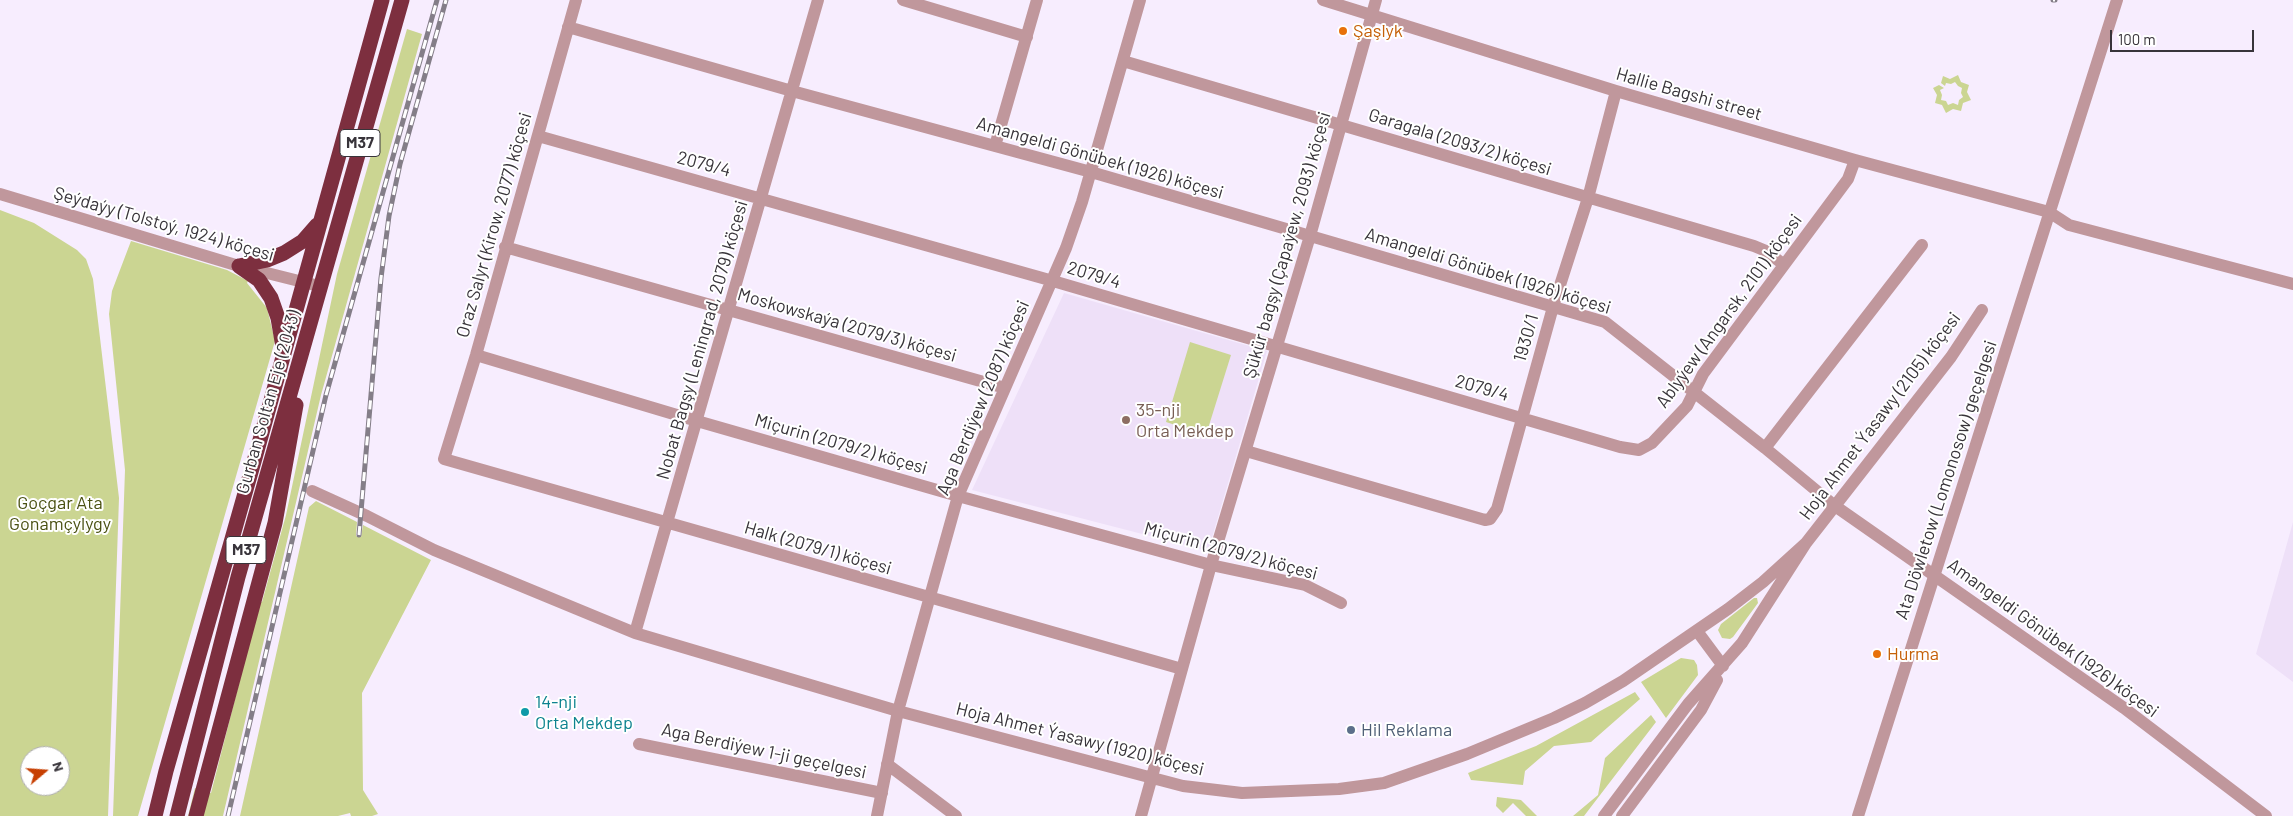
<!DOCTYPE html>
<meta charset="utf-8">
<style>
body{margin:0}
#map{position:relative;width:2293px;height:816px;overflow:hidden;background:#f7edfe;font-family:Barlow,sans-serif}
canvas{display:block}
.north{position:absolute;left:20px;top:746px;width:50px;height:50px;box-sizing:border-box;background:#fff;border:1px solid #afaeb0;border-radius:50%;rotate:72deg;font-size:14px;font-weight:700;line-height:20px;text-align:center;color:#38343a}
.north::after{content:'';display:block;margin:auto;width:18px;height:22px;background:#c74003;clip-path:polygon(50% 0,100% 100%,50% 72%,0 100%)}
.scale{position:absolute;left:2110px;top:30px;width:144px;height:22px;box-sizing:border-box;border:2px solid #38343a;border-top:0;padding-left:6px;font-size:15px;line-height:18px;white-space:nowrap;color:#38343a;-webkit-text-stroke:4px #fff;paint-order:stroke}
</style>
<div id="map">
<canvas width="2293" height="816"></canvas>
<div class="north">N</div>
<div class="scale">100 m</div>
</div>
<script>
const context = document.querySelector('canvas').getContext('2d');
context.lineJoin = 'round';
function paint(path, color) {
  context.fillStyle = color;
  context.fill(path, 'evenodd');
}
function shape(rows) {
  const path = new Path2D();
  for (const r of rows) {
    path.moveTo(r[0], r[1]);
    for (let i = 2; i < r.length; i += 2) path.lineTo(r[i], r[i + 1]);
  }
  return path;
}
function stroke(path, color, width, dash) {
  context.strokeStyle = color;
  context.lineWidth = width;
  context.lineCap = dash ? 'butt' : 'round';
  context.setLineDash(dash || []);
  context.stroke(path);
}
function label(font, color, halo, rows, align = 'center') {
  context.font = font + ' Barlow,sans-serif';
  context.lineWidth = 4;
  context.setLineDash([]);
  context.textBaseline = 'middle';
  context.strokeStyle = halo;
  context.fillStyle = color;
  for (const [text, x, y, turn = 0] of rows) {
    context.save();
    context.translate(x, y);
    context.rotate((+turn || 0) * Math.PI / 180);
    context.textAlign = isNaN(turn) ? turn : align;
    if (halo) context.strokeText(text, 0, 0);
    context.fillText(text, 0, 0);
    context.restore();
  }
}
paint(shape([
 [1064,293,1267,351,1208,551,972,490],
 [2293,522,2293,682,2256,654]
]), '#eee0f8');
paint(shape([
 [407,29,422,34,321,395,223,816,188,816,195,788,211,793,260,601,262,602,286,515,337,274],
 [1958,75,1961,82,1969,85,1967,92,1971,100,1963,103,1961,111,1953,109,1946,113,1942,105,1935,103,1937,95,1933,88,1939,85,1944,88,1940,90,1942,95,1941,100,1946,101,1948,105,1953,103,1958,105,1959,100,1963,97,1961,93,1962,88,1958,86,1955,82,1951,84,1946,83,1945,86,1941,83,1943,76,1950,79],
 [0,210,34,223,77,250,86,259,93,279,119,498,108,816,0,816],
 [30,756,60,756,60,786,30,786],
 [131,241,227,270,248,281,247,283,267,308,275,341,138,816,113,816,125,470,109,314,112,291],
 [1190,342,1231,355,1206,435,1166,422],
 [316,501,357,522,356,536,361,537,363,525,431,560,362,693,363,790,378,814,372,816,351,816,350,813,338,816,240,816,309,507],
 [1754,598,1757,598,1758,603,1733,637,1730,639,1722,638,1718,630,1721,624],
 [1681,658,1694,660,1697,665,1698,675,1666,718,1641,682],
 [1635,692,1640,699,1591,742,1554,746,1525,771,1523,785,1471,780,1468,773,1536,746],
 [1651,715,1656,722,1584,816,1573,816,1598,795,1605,758],
 [1497,797,1521,800,1537,816,1526,816,1513,803,1503,813,1496,806]
]), '#cbd592');
stroke(shape([
 [576,0,476,355,444,459,1182,669],
 [903,0,1027,37],
 [1323,0,1616,91,1855,160,2049,212,2069,225,2293,284],
 [568,27,792,91,1091,172,1605,322,1765,448,1835,506,2124,708,2266,816],
 [1123,61,1754,246,1766,251,1783,264],
 [538,136,1053,281,1620,447,1639,450,1652,443,1687,406,1703,374,1848,179,1855,160],
 [995,146,1037,0],
 [0,194,239,266,319,286],
 [505,247,1005,388],
 [476,355,697,421,958,496,1211,565,1305,585,1341,603],
 [1765,448,1922,245],
 [1246,451,1485,520,1490,519,1497,509,1553,307,1588,198,1616,91],
 [312,491,367,516,434,550,635,633,898,711,1183,786,1242,793,1339,789,1384,783,1467,754,1554,718,1585,703,1623,681,1728,609,1763,582,1806,543],
 [1697,631,1723,666],
 [635,633,818,0],
 [639,744,882,793],
 [887,764,956,816],
 [877,816,898,711,958,496,1066,248,1082,202,1140,0],
 [1141,816,1211,565,1310,236,1376,0],
 [1604,816,1688,704,1742,643,1806,543,1951,357,1982,310],
 [1622,816,1701,710,1717,680],
 [1858,816,2117,0]
]), '#c0979c', 12);
stroke(shape([
 [239,266,259,280,271,298,278,318,283,347],
 [239,266,267,260,284,253,303,241,317,225],
 [155,816,166,771,255,458,382,0],
 [177,816,238,577,402,0],
 [196,816,275,523,296,405]
]), '#7d2f3f', 15);
const rail = shape([
 [2053,0,2055,0],
 [359,535,381,278,389,216,400,164,446,0],
 [228,816,326,395,437,0]
]);
stroke(rail, '#847e88', 5);
stroke(rail, '#fff', 3, [9]);
for (const [x, y, r, color] of [
 [1343,31,5,"#e8710a"],
 [1126,420,5,"#8d6e63"],
 [1877,654,5,"#e8710a"],
 [525,712,5,"#0f9aa8"],
 [1351,730,5,"#5c6f8a"]
]) {
  const dot = new Path2D();
  dot.arc(x, y, r, 0, 2 * Math.PI);
  context.fillStyle = color;
  context.fill(dot);
  stroke(dot, '#fff', 2);
}
for (const [x, y, w] of [
 [360,143,40],
 [246,550,40]
]) {
  const box = new Path2D();
  box.roundRect(x - w / 2, y - 13.5, w, 27, 4);
  context.fillStyle = '#fff';
  context.fill(box);
  stroke(box, '#38343a', 1);
}
label('bold 16px', '#38343a', null, [
 ["M37",360,143],
 ["M37",246,550]
]);
label('18px', '#c56008', '#fff', [
 ["Şaşlyk",1353,31],
 ["Hurma",1887,654]
], 'left');
label('18px', '#38343a', '#fff', [
 ["Hallie Bagshi street",1689,94,16],
 ["Garagala (2093/2) köçesi",1460,142,17],
 ["Amangeldi Gönübek (1926) köçesi",1100,158,16],
 ["2079/4",704,164,15],
 ["Şeýdaýy (Tolstoý, 1924) köçesi",164,224,16],
 ["Oraz Salyr (Kirow, 2077) köçesi",494,225,-74],
 ["Şükür bagşy (Çapaýew, 2093) köçesi",1287,245,-74],
 ["Amangeldi Gönübek (1926) köçesi",1488,271,17],
 ["2079/4",1094,275,17],
 ["Ablyýew (Angarsk, 2101) köçesi",1729,311,-54],
 ["Moskowskaýa (2079/3) köçesi",847,325,16],
 ["1930/1",1526,338,-74],
 ["Nobat Bagşy (Leningrad, 2079) köçesi",702,340,-74],
 ["2079/4",1482,388,16],
 ["Aga Berdiýew (2087) köçesi",983,398,-67],
 ["Gurban Soltan Eje (2043)",268,402,-74],
 ["Hoja Ahmet Ýasawy (2105) köçesi",1880,416,-53],
 ["Miçurin (2079/2) köçesi",841,444,16],
 ["Ata Döwletow (Lomonosow) geçelgesi",1946,480,-72],
 ["Halk (2079/1) köçesi",818,548,16],
 ["Miçurin (2079/2) köçesi",1231,551,15],
 ["Amangeldi Gönübek (1926) köçesi",2053,638,36],
 ["Hoja Ahmet Ýasawy (1920) köçesi",1080,739,14],
 ["Aga Berdiýew 1-ji geçelgesi",764,751,12]
]);
label('18px', '#785e54', '#fff', [
 ["35-nji",1136,410],
 ["Orta Mekdep",1136,431]
], 'left');
label('18px', '#495011', '#fff', [
 ["Goçgar Ata",60,503],
 ["Gonamçylygy",60,524]
]);
label('18px', '#0d838f', '#fff', [
 ["14-nji",535,702],
 ["Orta Mekdep",535,723]
], 'left');
label('18px', '#4e5e75', '#fff', [
 ["Hil Reklama",1361,730]
], 'left');
</script>
